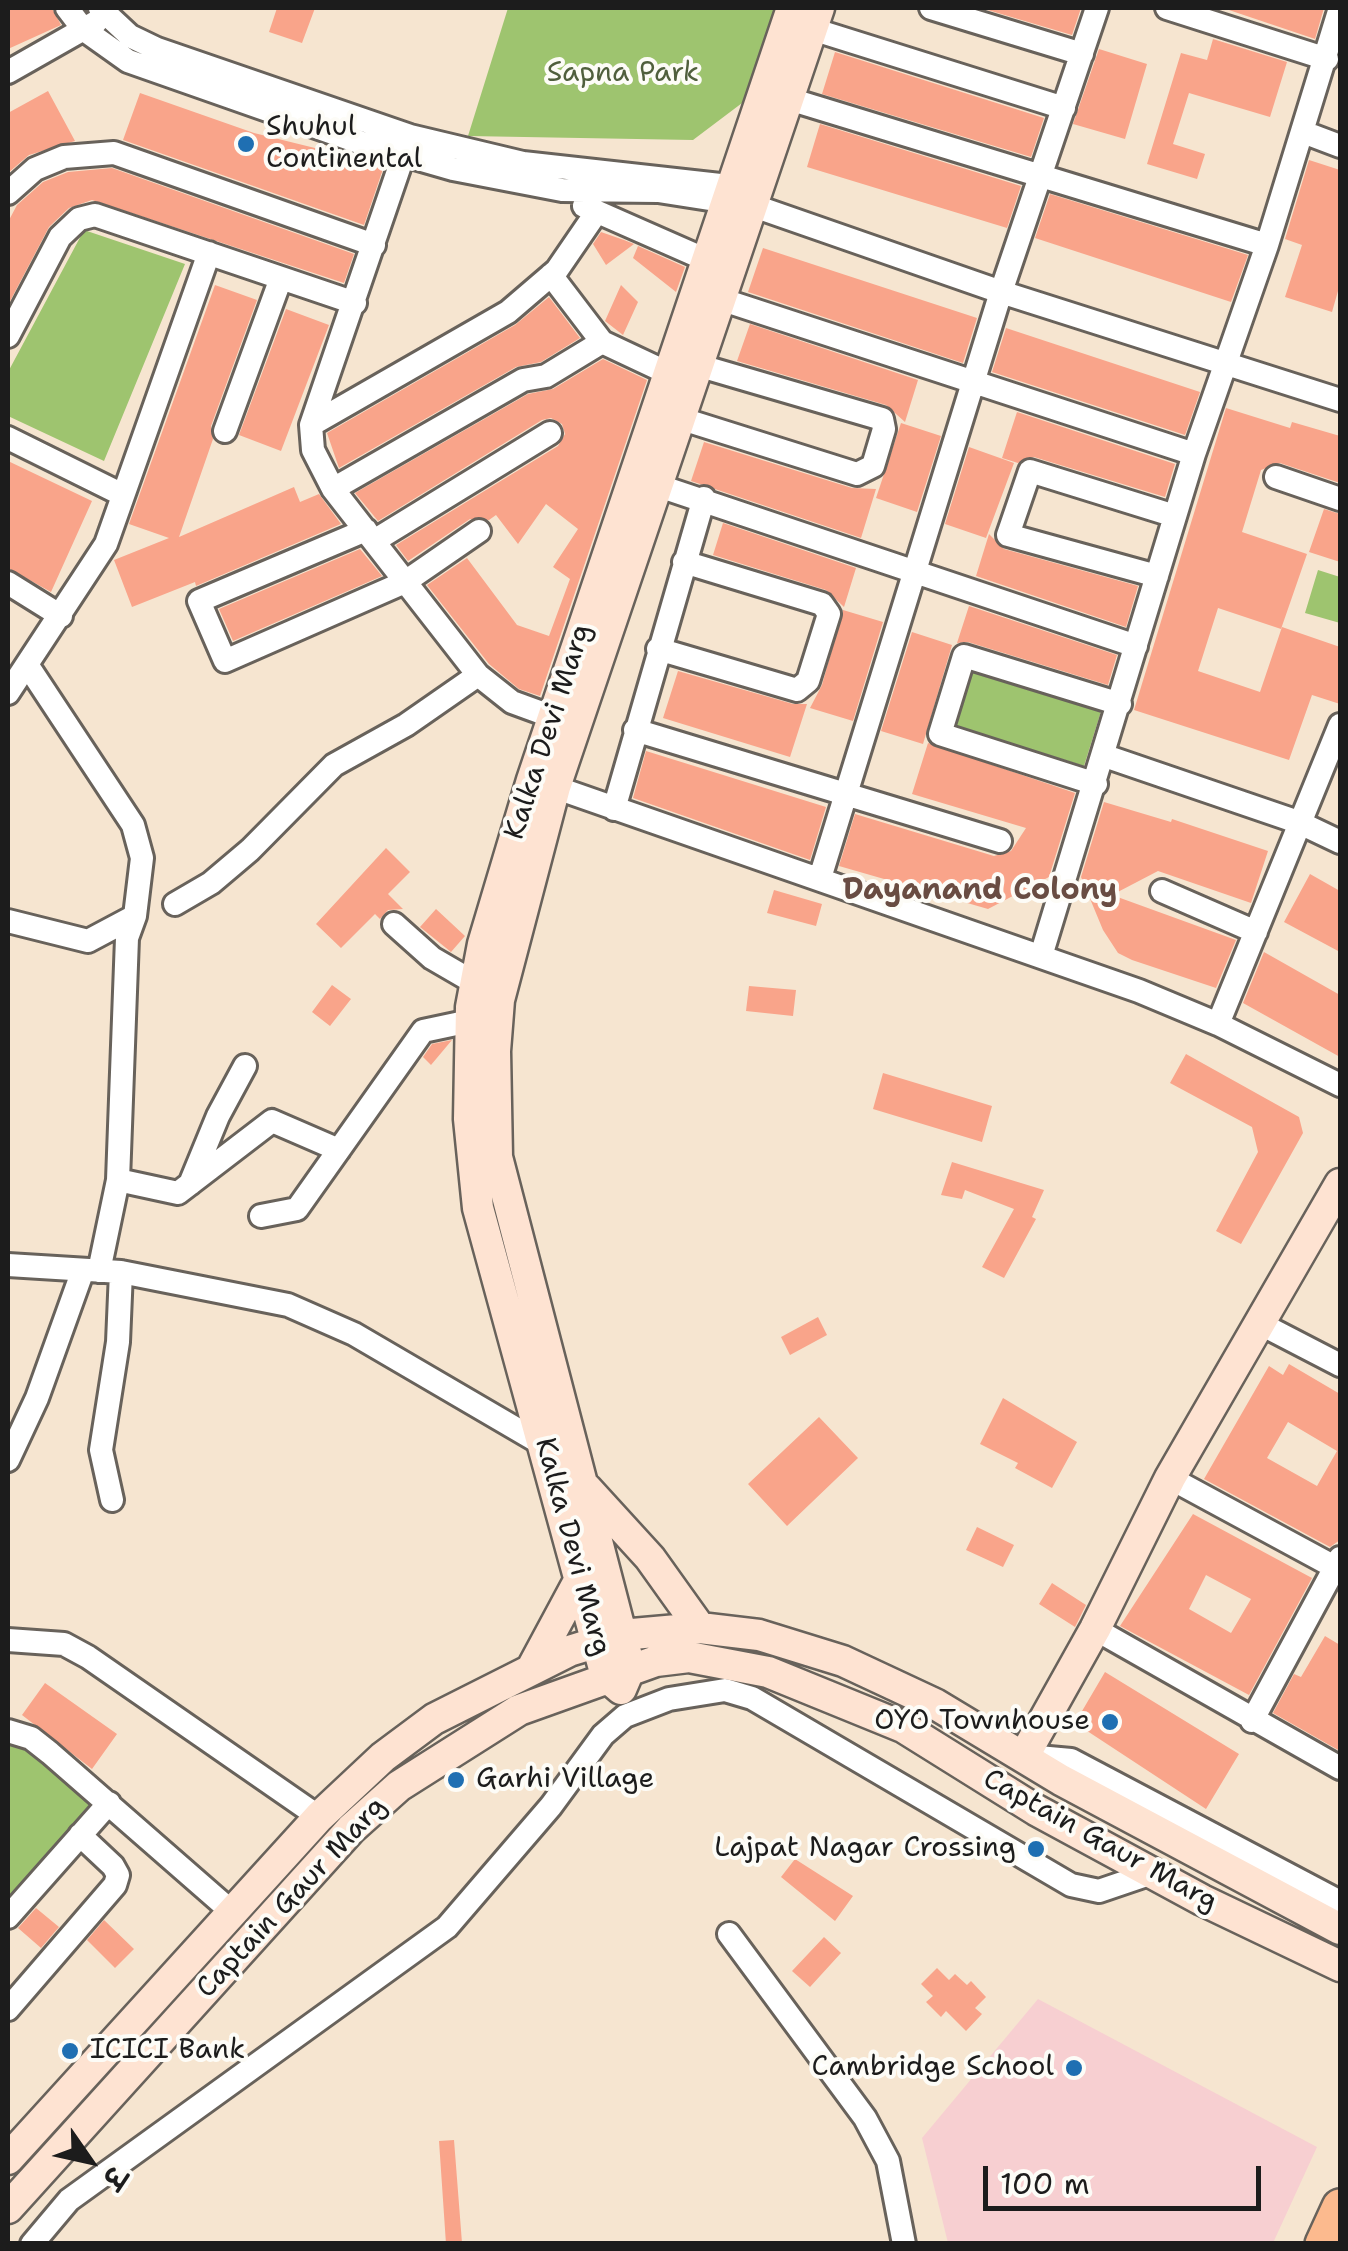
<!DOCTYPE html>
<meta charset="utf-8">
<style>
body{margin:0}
#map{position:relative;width:1348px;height:2251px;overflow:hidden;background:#f6e5d0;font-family:"Shantell Sans","Playpen Sans Deva",sans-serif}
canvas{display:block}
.frame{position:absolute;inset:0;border:10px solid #1c1c1c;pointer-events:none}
.north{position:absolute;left:40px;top:2111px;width:100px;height:100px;-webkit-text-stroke:8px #fdfcf7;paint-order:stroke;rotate:124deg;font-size:28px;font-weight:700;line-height:40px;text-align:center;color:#1c1c1c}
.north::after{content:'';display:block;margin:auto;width:35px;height:45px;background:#1c1c1c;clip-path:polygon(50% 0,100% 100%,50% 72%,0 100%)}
.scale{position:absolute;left:983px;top:2166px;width:278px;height:45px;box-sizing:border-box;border:5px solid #1c1c1c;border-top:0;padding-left:12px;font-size:30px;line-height:35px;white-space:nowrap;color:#1c1c1c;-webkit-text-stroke:8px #fdfcf7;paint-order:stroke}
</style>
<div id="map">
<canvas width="1348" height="2251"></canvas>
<div class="frame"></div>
<div class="north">उ</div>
<div class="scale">100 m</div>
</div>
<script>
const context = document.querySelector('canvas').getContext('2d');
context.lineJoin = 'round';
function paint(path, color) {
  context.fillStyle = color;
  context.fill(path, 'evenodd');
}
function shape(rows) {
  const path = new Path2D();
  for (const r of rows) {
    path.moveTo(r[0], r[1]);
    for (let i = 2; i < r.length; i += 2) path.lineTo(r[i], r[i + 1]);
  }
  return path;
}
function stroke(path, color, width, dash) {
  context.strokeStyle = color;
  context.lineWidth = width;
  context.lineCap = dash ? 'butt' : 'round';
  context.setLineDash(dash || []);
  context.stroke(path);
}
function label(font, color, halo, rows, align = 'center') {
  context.font = font + ' "Shantell Sans",sans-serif';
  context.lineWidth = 8;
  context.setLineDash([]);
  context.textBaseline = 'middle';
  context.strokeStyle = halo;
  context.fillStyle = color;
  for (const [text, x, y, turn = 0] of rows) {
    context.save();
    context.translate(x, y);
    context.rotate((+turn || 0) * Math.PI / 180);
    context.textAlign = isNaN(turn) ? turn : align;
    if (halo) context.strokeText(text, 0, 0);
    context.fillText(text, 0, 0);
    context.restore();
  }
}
paint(shape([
 [1038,1999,1317,2147,1273,2243,948,2243,922,2138]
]), '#f7cfd1');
paint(shape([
 [508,8,779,8,754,94,693,140,468,136],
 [84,230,185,264,104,461,8,416,8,372],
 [1318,570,1340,577,1340,623,1305,613],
 [972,664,1103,705,1084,766,953,725],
 [8,1731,109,1803,8,1917]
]), '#9ec46f');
paint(shape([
 [8,8,52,8,61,25,8,49],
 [277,8,315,8,302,43,269,32],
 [981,8,1081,8,1072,35],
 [1223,8,1324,8,1315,39],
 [1213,39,1287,62,1270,117,1189,93,1173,144,1205,154,1197,179,1147,164,1181,53,1207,60],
 [1099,49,1147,64,1125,139,1073,124],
 [835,52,1044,118,1031,157,822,94],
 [48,91,75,141,29,155,8,173,8,113],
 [140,93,254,133,319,149,317,153,355,165,357,161,383,169,364,225,123,140],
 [820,124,1021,186,1007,228,807,167],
 [1309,160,1340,170,1340,284,1332,312,1285,297,1302,245,1285,239],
 [112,168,354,254,344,283,92,200,69,208,49,227,8,305,8,222,17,205,43,182,68,172],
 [1050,194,1248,255,1231,302,1035,238],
 [601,232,624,240,634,244,606,265,593,244],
 [638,246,685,267,676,292,633,258],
 [763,248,977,318,963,363,748,292],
 [215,285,257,300,211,426,213,439,179,537,294,487,300,502,319,494,341,524,196,586,195,582,132,607,114,560,169,538,129,524],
 [621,285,638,302,623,335,605,321],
 [549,297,580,338,541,362,516,367,339,468,327,433,515,325],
 [286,309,329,325,281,451,239,435],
 [750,324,918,380,905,422,886,405,737,361],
 [1006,328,1200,392,1185,435,992,372],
 [603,359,647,380,540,696,519,689,489,664,427,585,467,558,517,625,549,636,570,579,553,567,578,529,546,504,518,544,496,515,489,520,470,519,408,561,396,545,558,446,565,434,562,424,551,418,542,420,378,521,355,493,528,394,553,389],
 [1226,408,1290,428,1292,422,1340,436,1340,483,1280,463,1261,470,1242,532,1307,554,1281,629,1218,608,1198,671,1260,692,1282,627,1340,647,1340,704,1312,695,1289,760,1134,710],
 [1017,412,1175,464,1165,497,1034,457,1018,463,1002,458],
 [901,423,941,436,917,512,876,498],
 [704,442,852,488,876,489,861,538,691,481],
 [969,447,1014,463,986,538,945,524],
 [8,461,92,501,51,592,8,568],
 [1324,509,1340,514,1340,562,1309,552],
 [723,523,856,568,844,607,826,590,713,555],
 [989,534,1004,549,1138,586,1126,627,976,576],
 [360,549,382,576,233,641,219,609],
 [969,606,1117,655,1108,685,968,642,957,643],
 [843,610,883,622,853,721,810,708,822,685],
 [912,632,952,645,923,744,881,731],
 [678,671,793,704,807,704,790,757,663,718],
 [928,743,1075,793,1049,877,988,909,839,866,855,814,994,856,1011,851,1026,828,912,794],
 [646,751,826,807,810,860,633,798],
 [1104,802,1171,822,1172,819,1268,851,1251,903,1158,871,1112,895,1236,940,1216,988,1132,960,1118,953,1103,930,1081,877],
 [386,848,410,872,388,894,403,909,388,910,380,919,375,914,341,948,316,924],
 [1310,874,1340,891,1340,952,1284,922],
 [774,890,822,904,816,926,767,913],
 [436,909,465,936,451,952,420,927],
 [1264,952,1340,995,1340,1057,1243,1003],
 [332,985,351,999,330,1026,312,1012],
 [749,986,796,990,793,1016,746,1011],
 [452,1040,431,1065,423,1057,432,1044],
 [1186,1054,1299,1117,1303,1133,1241,1244,1216,1231,1258,1152,1252,1127,1170,1083],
 [883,1073,992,1106,982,1142,873,1109],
 [952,1162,1044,1190,1032,1217,1036,1219,1004,1278,982,1267,1014,1209,965,1190,962,1199,941,1195],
 [818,1317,827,1335,790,1355,781,1337],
 [1289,1364,1340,1394,1340,1540,1330,1547,1204,1479,1269,1366,1283,1375],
 [1288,1422,1337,1451,1317,1486,1267,1458],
 [1003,1398,1077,1442,1052,1488,1015,1468,1018,1463,980,1444],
 [819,1417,858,1458,787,1526,748,1484],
 [1193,1514,1312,1578,1249,1695,1120,1626],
 [1206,1575,1251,1599,1231,1633,1189,1609],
 [977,1527,1014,1545,1003,1567,966,1550],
 [1052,1583,1086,1605,1075,1627,1039,1604],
 [1325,1636,1340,1645,1340,1751,1273,1713,1294,1674,1301,1677],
 [1105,1672,1239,1754,1206,1809,1075,1723],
 [45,1683,117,1734,92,1769,22,1715],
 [795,1859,853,1896,835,1921,781,1877],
 [36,1908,59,1927,41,1948,18,1928],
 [104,1920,134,1949,115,1968,87,1940],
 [824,1937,841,1953,810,1987,792,1971],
 [937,1968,949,1980,955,1974,967,1985,971,1981,986,1997,975,2008,982,2014,966,2031,946,2011,941,2017,926,2002,933,1996,921,1984],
 [454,2140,462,2243,446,2244,439,2141]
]), '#f9a48a');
const street = shape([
 [67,8,83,29,128,61,359,142,453,169,562,190,658,191,754,206,1001,292,1340,400],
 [100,8,130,36,157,49,410,136,523,163,747,188],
 [931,8,1082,54],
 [1167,8,1327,59],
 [812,29,1064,108],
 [8,72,96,22],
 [789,99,1267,245],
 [1303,132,1340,146],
 [410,136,311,425,313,450,333,489,478,675,512,702,553,717],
 [8,193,35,169,64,157,114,153,374,245],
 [584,206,709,261],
 [551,275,602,342,670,374],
 [720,299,1194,454],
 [8,336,60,237,79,219,95,215,355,303],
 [679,418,857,474,873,466,884,429,882,419,697,365],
 [311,425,508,312,557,270,596,213],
 [225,431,281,278],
 [8,438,123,495],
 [1276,477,1340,499],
 [656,485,1136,646],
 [333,489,523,380,546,376,602,342],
 [366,530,199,601,225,661,405,582,479,531],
 [374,541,550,433],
 [1157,576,1008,535,1030,471,1175,516],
 [8,583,61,616],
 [658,649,797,690,808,681,829,614,822,604,684,562],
 [28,666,133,825,142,858,135,916,127,938,118,1180,99,1271],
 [8,693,106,544,209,253],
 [635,730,1000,841],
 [1105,756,1298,822,1340,842],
 [540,782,1139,991,1218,1024,1340,1085],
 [1096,784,940,734,964,656,1120,704],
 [614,809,704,498],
 [820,878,1001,292,1097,8],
 [1162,891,1256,932],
 [175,904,211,883,250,850,334,765,406,725,478,675],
 [8,921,88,941,135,916],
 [394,924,432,958,475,983],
 [1041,956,1194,454,1267,245,1340,8],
 [1218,1024,1340,725],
 [118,1180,178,1193,272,1121,339,1150],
 [190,1184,218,1116,245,1066],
 [261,1216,297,1209,423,1031,470,1021],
 [8,1265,121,1272,288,1305,354,1334,549,1448],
 [1257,1322,1340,1365],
 [8,1460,37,1398,83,1270],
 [1170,1478,1340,1570],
 [112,1500,101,1450,118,1342,121,1272],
 [1095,1629,1340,1768],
 [8,1640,64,1644,88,1657,319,1817],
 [1252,1721,1340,1558],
 [8,1731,31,1738,50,1753,232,1912],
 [1027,1756,1071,1760,1340,1902],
 [8,1917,109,1803],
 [729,1934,865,2118,888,2161,904,2244],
 [8,2009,115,1885,118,1875,113,1866,80,1835],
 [32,2244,69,2200,447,1927,551,1806,603,1735,625,1716,669,1699,725,1690,752,1698,1071,1885,1099,1891,1152,1873]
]);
const secondary = shape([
 [792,8,532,780,483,944,471,1007,469,1119,478,1208,606,1676,621,1689,630,1668,497,1157,495,1051,499,1000,555,787,819,8],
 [587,1489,650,1558,700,1628],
 [531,1670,581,1577],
 [1024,1756,1095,1629,1170,1478,1340,1184],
 [8,2159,319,1817,383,1757,434,1719,569,1651,621,1635,700,1628,759,1635,843,1661,935,1704,1061,1780,1340,1929],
 [8,2208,351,1829,399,1786,519,1710,656,1661,689,1657,768,1672,903,1727,1036,1810,1202,1900,1340,1966]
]);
const primary = shape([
 [1323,2244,1340,2207]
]);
stroke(street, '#68625b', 28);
stroke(secondary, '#68625b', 35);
stroke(primary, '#68625b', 40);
stroke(street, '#fff', 22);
stroke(secondary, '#fee3d2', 30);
stroke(primary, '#fcba8e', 35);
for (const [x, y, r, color] of [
 [246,144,10,"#1f6fb2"],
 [1110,1722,10,"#1f6fb2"],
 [456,1780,10,"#1f6fb2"],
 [1036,1849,10,"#1f6fb2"],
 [70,2051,10,"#1f6fb2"],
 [1074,2068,10,"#1f6fb2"]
]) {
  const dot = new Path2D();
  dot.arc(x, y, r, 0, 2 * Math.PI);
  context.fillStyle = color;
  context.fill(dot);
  stroke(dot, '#fdfcf7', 4);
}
label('28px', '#505f3d', '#fdfcf7', [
 ["Sapna Park",623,74]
]);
label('28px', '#1c1c1c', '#fdfcf7', [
 ["Shuhul",266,128],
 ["Continental",266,160],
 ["OYO Townhouse",1090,1722,"right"],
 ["Garhi Village",476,1780],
 ["Lajpat Nagar Crossing",1016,1849,"right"],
 ["ICICI Bank",90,2051],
 ["Cambridge School",1054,2068,"right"]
], 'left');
label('28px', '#1c1c1c', '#fdfcf7', [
 ["Kalka Devi Marg",549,732,-72],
 ["Kalka Devi Marg",572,1547,75],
 ["Captain Gaur Marg",1100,1841,29],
 ["Captain Gaur Marg",292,1898,-47]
]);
label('bold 30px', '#694c42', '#fdfcf7', [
 ["Dayanand Colony",980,891]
]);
</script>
